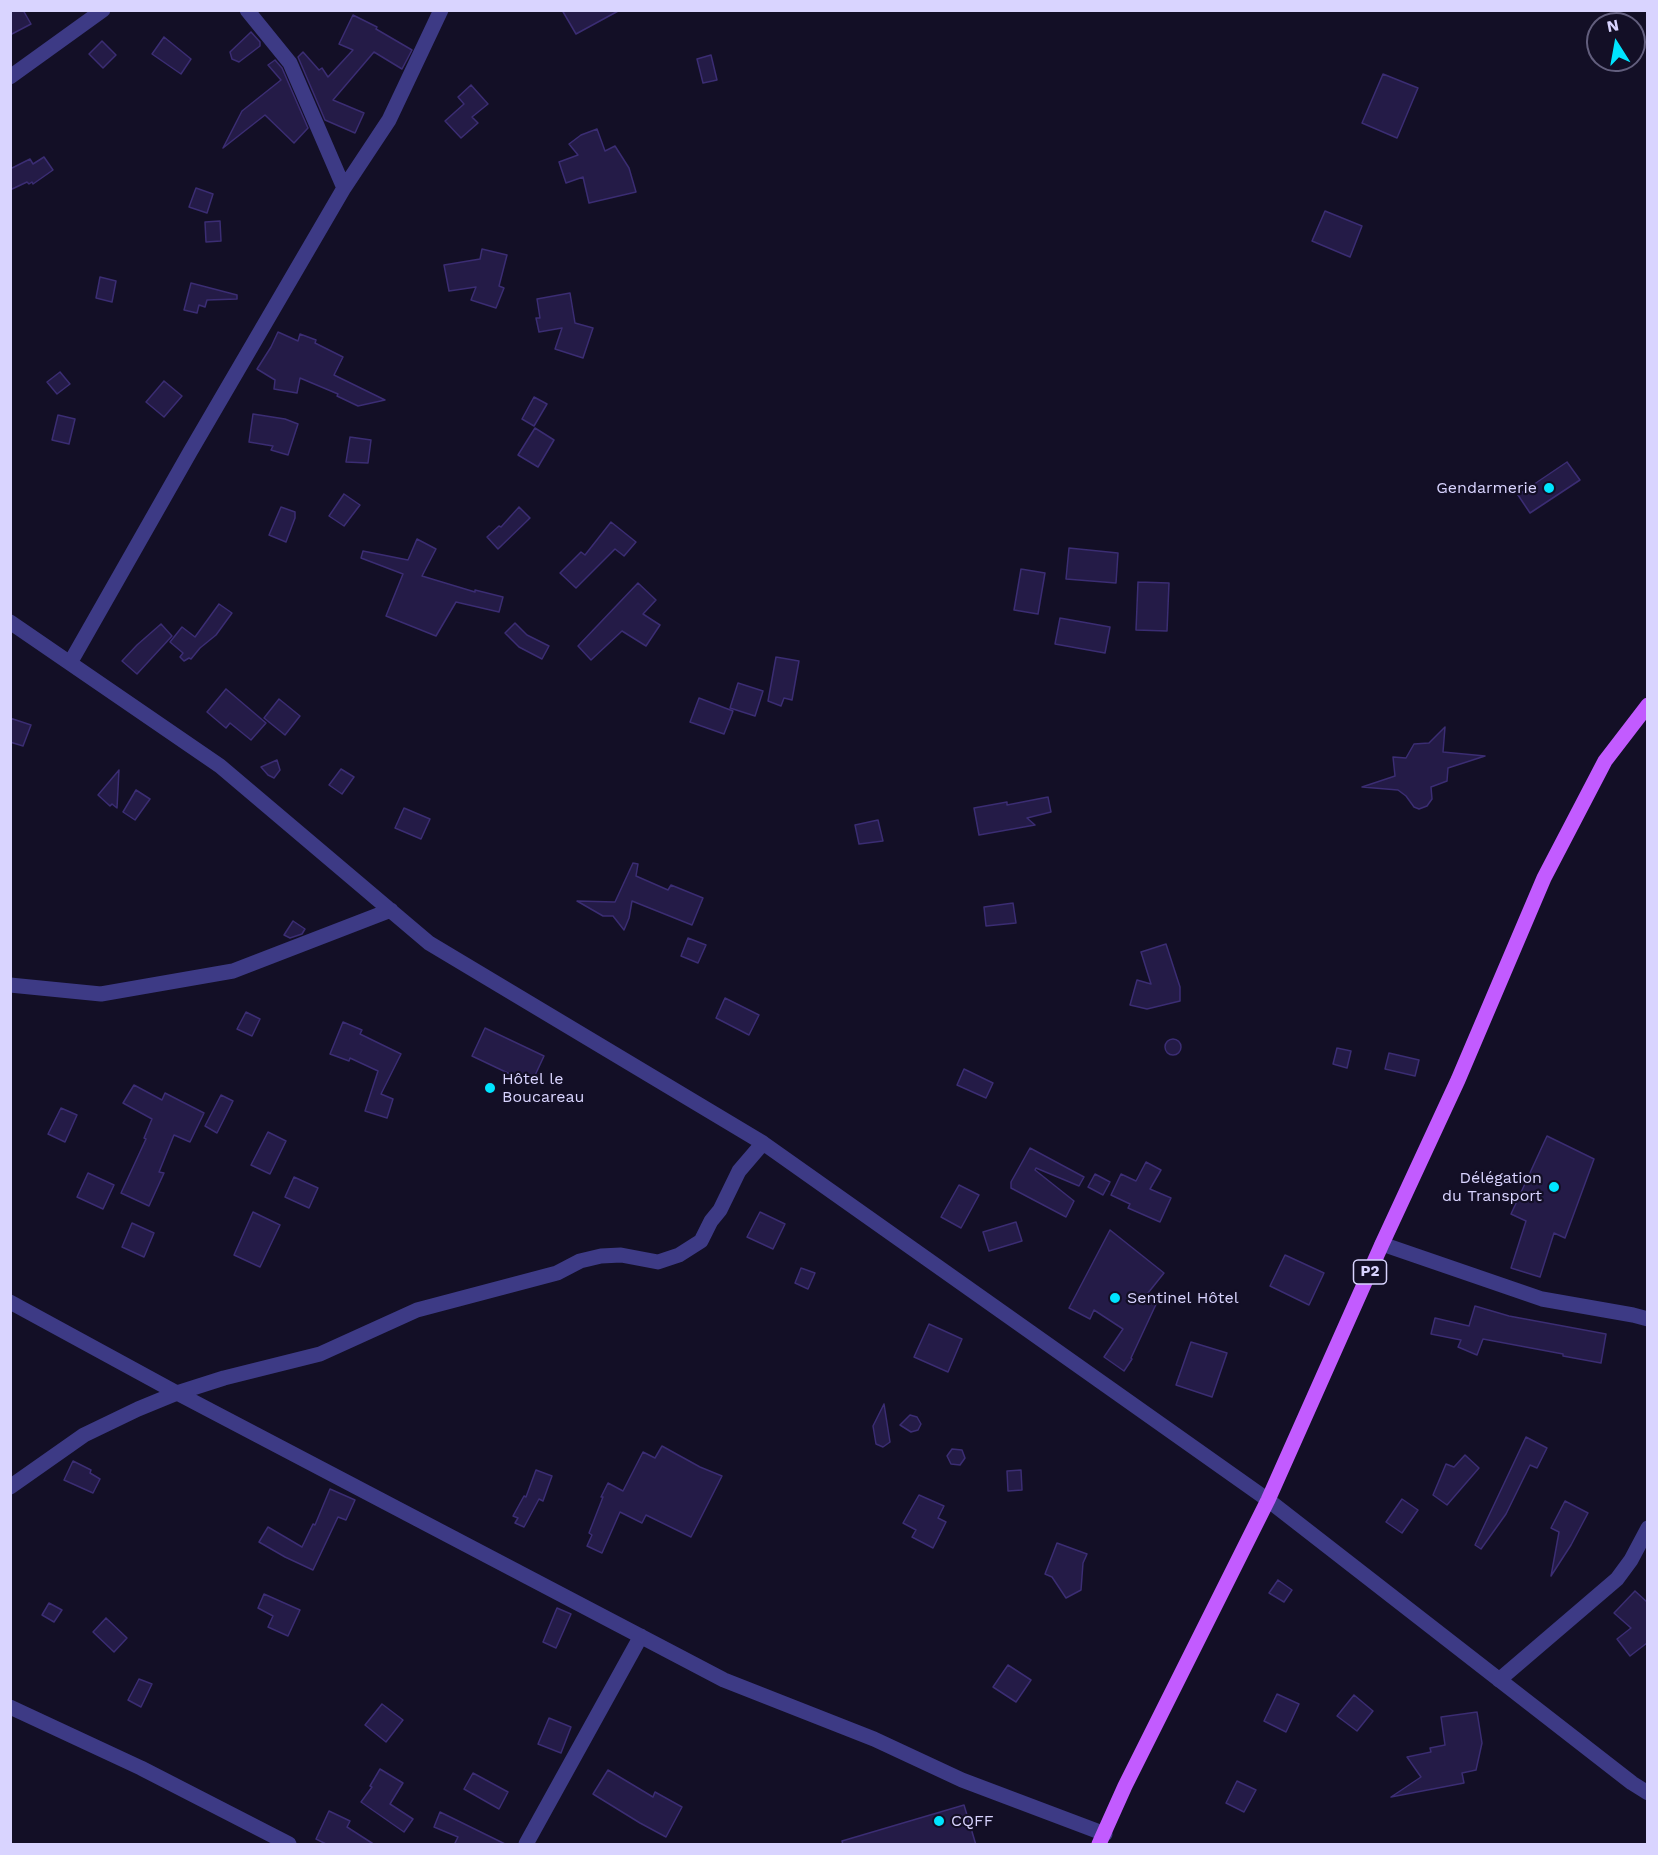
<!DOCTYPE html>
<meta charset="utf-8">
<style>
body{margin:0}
#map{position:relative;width:1658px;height:1855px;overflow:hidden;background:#130f26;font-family:"Work Sans",sans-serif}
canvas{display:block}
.frame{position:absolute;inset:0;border:12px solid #d9d4ff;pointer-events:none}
.north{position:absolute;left:1586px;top:12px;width:60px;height:60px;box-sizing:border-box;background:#130f26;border:2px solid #625e7d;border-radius:50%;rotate:349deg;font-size:16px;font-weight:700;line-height:24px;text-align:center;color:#d9d4ff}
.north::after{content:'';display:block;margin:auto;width:21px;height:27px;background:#00e5ff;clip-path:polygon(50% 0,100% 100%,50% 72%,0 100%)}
</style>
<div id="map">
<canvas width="1658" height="1855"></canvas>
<div class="frame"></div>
<div class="north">N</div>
</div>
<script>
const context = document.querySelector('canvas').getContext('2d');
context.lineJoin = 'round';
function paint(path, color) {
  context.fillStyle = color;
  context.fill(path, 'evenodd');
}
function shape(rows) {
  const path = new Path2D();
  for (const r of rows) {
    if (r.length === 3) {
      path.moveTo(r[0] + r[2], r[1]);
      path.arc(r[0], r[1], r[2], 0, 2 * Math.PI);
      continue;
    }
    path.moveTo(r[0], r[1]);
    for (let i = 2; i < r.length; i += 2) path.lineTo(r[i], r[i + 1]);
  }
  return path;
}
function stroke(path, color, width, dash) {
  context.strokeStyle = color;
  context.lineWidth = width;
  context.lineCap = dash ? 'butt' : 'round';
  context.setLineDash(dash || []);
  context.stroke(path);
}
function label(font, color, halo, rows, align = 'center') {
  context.font = font + ' "Work Sans",sans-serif';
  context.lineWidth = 4.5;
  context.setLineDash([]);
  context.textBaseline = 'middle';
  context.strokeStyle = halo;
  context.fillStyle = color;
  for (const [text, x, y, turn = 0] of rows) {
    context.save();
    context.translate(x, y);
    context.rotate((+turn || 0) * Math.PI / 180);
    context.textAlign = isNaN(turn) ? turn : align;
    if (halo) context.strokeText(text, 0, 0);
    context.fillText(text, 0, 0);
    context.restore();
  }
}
const building = shape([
 [10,10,23,10,31,24,10,35,10,10],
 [562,10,620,10,576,34,562,10],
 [353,15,377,27,376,29,412,50,402,69,374,52,333,100,364,113,355,133,325,120,298,57,303,52,319,70,322,68,328,77,353,50,339,44,353,15],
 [251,32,260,42,260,46,239,62,232,59,230,52,251,32],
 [164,37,191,59,181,74,152,54,164,37],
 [102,41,116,55,103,68,89,54,102,41],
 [711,55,717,80,703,83,697,59,711,55],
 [275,60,282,68,308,128,294,143,265,115,223,148,242,111,281,80,268,65,275,60],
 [1383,74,1418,88,1397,138,1362,123,1383,74],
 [471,85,488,104,472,117,478,123,461,138,445,121,464,104,458,97,471,85],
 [597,129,605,151,615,146,629,168,636,192,589,203,583,177,566,183,559,162,578,155,569,144,581,135,597,129],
 [44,157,53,170,33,184,32,182,29,184,27,182,10,190,10,169,30,159,33,164,44,157],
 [196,188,213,194,207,213,189,207,196,188],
 [1325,211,1362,226,1350,257,1312,241,1325,211],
 [220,221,221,241,206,242,205,222,220,221],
 [482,249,507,255,499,286,504,288,496,308,471,300,476,287,449,291,444,265,480,259,482,249],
 [100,277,116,281,112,302,96,298,100,277],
 [191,283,237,295,237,299,207,300,205,307,199,305,197,313,184,310,191,283],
 [570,293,575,323,593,328,583,358,555,349,562,328,539,332,536,318,540,318,537,299,570,293],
 [278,332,298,341,300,334,316,340,315,343,343,357,334,375,385,400,358,406,337,396,338,394,300,378,297,393,274,389,275,380,257,369,271,347,278,332],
 [60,372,70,384,57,394,47,382,60,372],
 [164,381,182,396,164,417,146,402,164,381],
 [534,397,547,404,534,426,522,419,534,397],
 [253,414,285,419,298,424,288,455,271,450,273,446,249,442,253,414],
 [58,415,75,419,69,444,52,440,58,415],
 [535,428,554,440,538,467,518,455,535,428],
 [350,437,371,440,368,463,346,462,350,437],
 [1567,462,1580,480,1530,513,1518,495,1567,462],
 [344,494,360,505,344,526,329,516,344,494],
 [281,507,295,512,295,518,286,542,269,535,281,507],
 [519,507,530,518,498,549,487,537,499,526,501,527,519,507],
 [611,522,636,542,624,556,615,549,576,588,560,573,581,552,585,555,611,522],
 [417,539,436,549,422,576,475,592,475,590,503,597,499,612,456,602,436,636,386,616,403,574,361,558,363,551,408,560,417,539],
 [1069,548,1118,553,1116,583,1066,579,1069,548],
 [1021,569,1045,573,1038,614,1014,610,1021,569],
 [1138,582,1169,583,1167,631,1136,630,1138,582],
 [638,583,656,600,643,614,660,625,646,646,622,631,591,660,578,646,638,583],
 [219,604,232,613,216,635,200,648,191,659,189,658,184,661,180,657,183,653,170,642,182,627,195,637,219,604],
 [1060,618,1110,627,1105,653,1055,644,1060,618],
 [515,623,527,635,549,646,542,659,519,647,505,633,515,623],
 [161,624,172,636,137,674,122,661,137,645,161,624],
 [776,657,799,661,792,700,784,698,781,706,768,701,776,657],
 [738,683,763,691,755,716,730,708,738,683],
 [226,689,266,723,251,740,230,723,226,728,207,712,226,689],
 [699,698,733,711,724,734,690,722,699,698],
 [279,699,300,716,285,735,264,718,279,699],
 [10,718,31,725,23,746,10,742,10,718],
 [1445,727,1443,752,1485,756,1448,768,1447,781,1431,787,1432,799,1427,806,1419,809,1414,807,1406,796,1398,790,1362,787,1395,776,1393,757,1406,758,1414,744,1429,743,1445,727],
 [277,760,280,770,274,778,268,775,261,767,277,760],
 [341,769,354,777,342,794,329,785,341,769],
 [119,770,117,808,112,804,110,806,98,795,119,770],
 [136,790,150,799,135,820,123,812,136,790],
 [1048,797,1051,812,1027,818,1035,825,979,835,974,808,1007,802,1007,805,1048,797],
 [404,808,430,819,421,839,395,828,404,808],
 [878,820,883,841,859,844,855,825,878,820],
 [633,863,638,864,636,876,668,890,671,885,703,898,692,925,632,901,629,918,624,930,613,916,603,916,577,901,615,902,633,863],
 [1013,903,1016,923,986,926,984,907,1013,903],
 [293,921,305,929,302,934,290,938,284,935,293,921],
 [688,938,706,945,698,963,681,956,688,938],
 [1166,944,1180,987,1180,1001,1147,1009,1130,1005,1137,980,1151,984,1141,952,1166,944],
 [725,998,759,1015,749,1035,716,1018,725,998],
 [246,1012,260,1019,252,1036,237,1029,246,1012],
 [343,1022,362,1030,360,1034,401,1054,381,1094,393,1099,387,1118,365,1111,378,1071,350,1058,349,1061,330,1054,343,1022],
 [485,1028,544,1056,531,1084,472,1056,485,1028],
 [1173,1047,8],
 [1337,1048,1351,1051,1347,1068,1333,1064,1337,1048],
 [1389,1053,1419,1060,1415,1076,1385,1069,1389,1053],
 [964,1069,993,1083,986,1098,957,1085,964,1069],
 [134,1085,162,1100,165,1093,204,1113,190,1142,174,1135,159,1172,164,1173,149,1206,121,1193,146,1139,144,1138,152,1119,123,1103,134,1085],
 [221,1095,233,1101,217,1133,205,1126,221,1095],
 [61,1108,77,1115,65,1142,48,1134,61,1108],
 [268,1132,286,1141,270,1174,251,1165,268,1132],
 [1547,1136,1594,1159,1565,1238,1554,1233,1540,1277,1511,1268,1526,1221,1511,1214,1547,1136],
 [1030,1148,1084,1177,1079,1186,1036,1168,1035,1170,1074,1201,1066,1217,1011,1188,1011,1182,1030,1148],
 [1146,1162,1161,1170,1150,1189,1171,1198,1160,1222,1128,1208,1130,1204,1111,1195,1121,1174,1136,1181,1146,1162],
 [88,1173,114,1185,103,1209,77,1197,88,1173],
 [1095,1174,1110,1182,1103,1195,1088,1187,1095,1174],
 [294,1177,318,1188,309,1208,285,1197,294,1177],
 [959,1185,979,1195,961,1228,941,1217,959,1185],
 [253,1212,280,1225,260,1267,234,1255,253,1212],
 [760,1212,785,1224,773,1249,747,1237,760,1212],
 [1016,1222,1022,1241,989,1251,983,1232,1016,1222],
 [132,1223,154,1233,144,1257,122,1247,132,1223],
 [1110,1230,1164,1273,1148,1293,1158,1300,1131,1358,1132,1359,1124,1371,1104,1357,1123,1329,1094,1310,1090,1319,1069,1308,1110,1230],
 [1285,1255,1324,1273,1309,1305,1270,1286,1285,1255],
 [801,1268,815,1273,808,1289,795,1283,801,1268],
 [1475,1306,1509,1316,1606,1334,1601,1363,1563,1356,1563,1354,1483,1339,1477,1355,1458,1347,1461,1340,1431,1334,1435,1318,1469,1326,1475,1306],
 [929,1324,962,1339,948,1372,914,1357,929,1324],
 [1191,1342,1227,1353,1212,1397,1176,1385,1191,1342],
 [884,1404,890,1442,883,1447,876,1444,873,1426,884,1404],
 [910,1415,917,1417,921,1424,918,1430,911,1432,900,1425,910,1415],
 [1526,1437,1547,1448,1537,1468,1530,1465,1506,1514,1481,1549,1475,1545,1526,1437],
 [662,1446,700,1467,722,1476,691,1537,646,1515,642,1523,620,1512,602,1553,587,1546,592,1535,589,1533,603,1497,601,1497,608,1483,623,1491,643,1452,655,1458,662,1446],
 [952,1449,962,1450,965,1458,960,1465,951,1464,947,1456,952,1449],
 [1465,1455,1479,1468,1447,1505,1433,1495,1446,1464,1454,1467,1465,1455],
 [73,1461,91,1470,90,1473,100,1479,93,1493,64,1480,73,1461],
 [536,1470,552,1476,543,1501,539,1499,524,1527,515,1523,518,1518,513,1516,524,1496,526,1497,536,1470],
 [1021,1470,1022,1490,1008,1491,1007,1471,1021,1470],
 [330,1489,355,1500,346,1520,338,1517,313,1570,285,1557,259,1542,268,1527,302,1547,313,1524,315,1525,330,1489],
 [919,1495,944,1506,938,1518,946,1522,933,1548,912,1537,916,1530,903,1523,919,1495],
 [1402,1499,1418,1510,1402,1533,1386,1522,1402,1499],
 [1565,1501,1588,1513,1571,1545,1551,1576,1559,1532,1551,1528,1565,1501],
 [1057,1543,1087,1554,1083,1563,1081,1590,1066,1598,1052,1577,1045,1574,1057,1543],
 [1278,1580,1292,1590,1284,1602,1269,1593,1278,1580],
 [1635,1591,1647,1602,1647,1643,1630,1656,1617,1639,1631,1628,1614,1613,1635,1591],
 [264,1594,300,1610,288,1636,268,1627,273,1616,258,1608,264,1594],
 [49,1603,62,1610,54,1622,42,1615,49,1603],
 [557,1608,571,1614,556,1648,543,1642,557,1608],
 [106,1618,127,1638,114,1652,93,1632,106,1618],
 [1008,1665,1031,1680,1016,1702,993,1687,1008,1665],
 [139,1679,152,1684,141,1707,128,1700,139,1679],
 [1277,1694,1299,1704,1286,1732,1264,1721,1277,1694],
 [1354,1695,1373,1711,1357,1731,1337,1716,1354,1695],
 [382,1704,403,1720,386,1742,365,1725,382,1704],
 [1477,1712,1482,1743,1476,1770,1462,1773,1464,1783,1391,1797,1421,1777,1407,1757,1431,1752,1430,1748,1445,1745,1441,1717,1477,1712],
 [549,1718,571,1727,561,1753,538,1744,549,1718],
 [380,1769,403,1783,390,1804,413,1819,404,1832,361,1802,372,1787,370,1786,380,1769],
 [608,1770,653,1797,655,1792,682,1807,666,1837,640,1823,593,1794,608,1770],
 [473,1773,508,1792,499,1809,464,1789,473,1773],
 [1237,1781,1256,1790,1244,1812,1226,1803,1237,1781],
 [964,1805,976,1845,843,1845,842,1841,964,1805],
 [329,1811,350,1821,347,1827,375,1845,328,1845,316,1839,329,1811],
 [440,1812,499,1841,507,1845,454,1845,458,1837,434,1827,440,1812]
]);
paint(building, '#241b47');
stroke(building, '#3b2d73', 1.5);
stroke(shape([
 [247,10,290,63,344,188],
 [10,77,103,10],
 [10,622,220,766,429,943,763,1143,1268,1500,1632,1783,1648,1793],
 [70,663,190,452,344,188,389,120,441,10],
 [10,985,101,994,233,971,391,910],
 [1382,1244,1542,1299,1633,1315,1648,1319],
 [10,1302,177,1393,724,1680,874,1739,962,1780,1105,1834],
 [10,1487,84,1435,138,1409,177,1393,224,1378,320,1354,417,1310,557,1273,580,1261,601,1256,621,1255,658,1262,679,1255,701,1241,711,1221,720,1210,739,1171,763,1143],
 [1499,1680,1617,1579,1631,1560,1648,1528],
 [10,1707,141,1768,289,1844],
 [526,1844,641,1636]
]), '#3d3a85', 15);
stroke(shape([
 [1099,1844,1125,1786,1268,1500,1382,1244,1458,1080,1544,878,1605,761,1648,705]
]), '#c25bff', 15);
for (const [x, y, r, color] of [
 [1549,488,6,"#00e5ff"],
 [490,1088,6,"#00e5ff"],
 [1554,1187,6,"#00e5ff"],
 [1115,1298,6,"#00e5ff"],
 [939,1821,6,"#00e5ff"]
]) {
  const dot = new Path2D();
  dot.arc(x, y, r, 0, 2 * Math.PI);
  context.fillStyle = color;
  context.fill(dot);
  stroke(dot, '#130f26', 2);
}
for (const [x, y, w] of [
 [1370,1272,33]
]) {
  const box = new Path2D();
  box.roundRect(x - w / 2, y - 12, w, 24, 4.5);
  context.fillStyle = '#130f26';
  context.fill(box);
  stroke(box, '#d9d4ff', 1.5);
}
label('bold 15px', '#d9d4ff', null, [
 ["P2",1370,1272]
]);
label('16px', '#d9d4ff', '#130f26', [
 ["Gendarmerie",1537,488,"right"],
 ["Hôtel le",502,1079],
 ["Boucareau",502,1097],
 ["Délégation",1542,1178,"right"],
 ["du Transport",1542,1196,"right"],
 ["Sentinel Hôtel",1127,1298],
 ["CQFF",951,1821]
], 'left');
</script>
